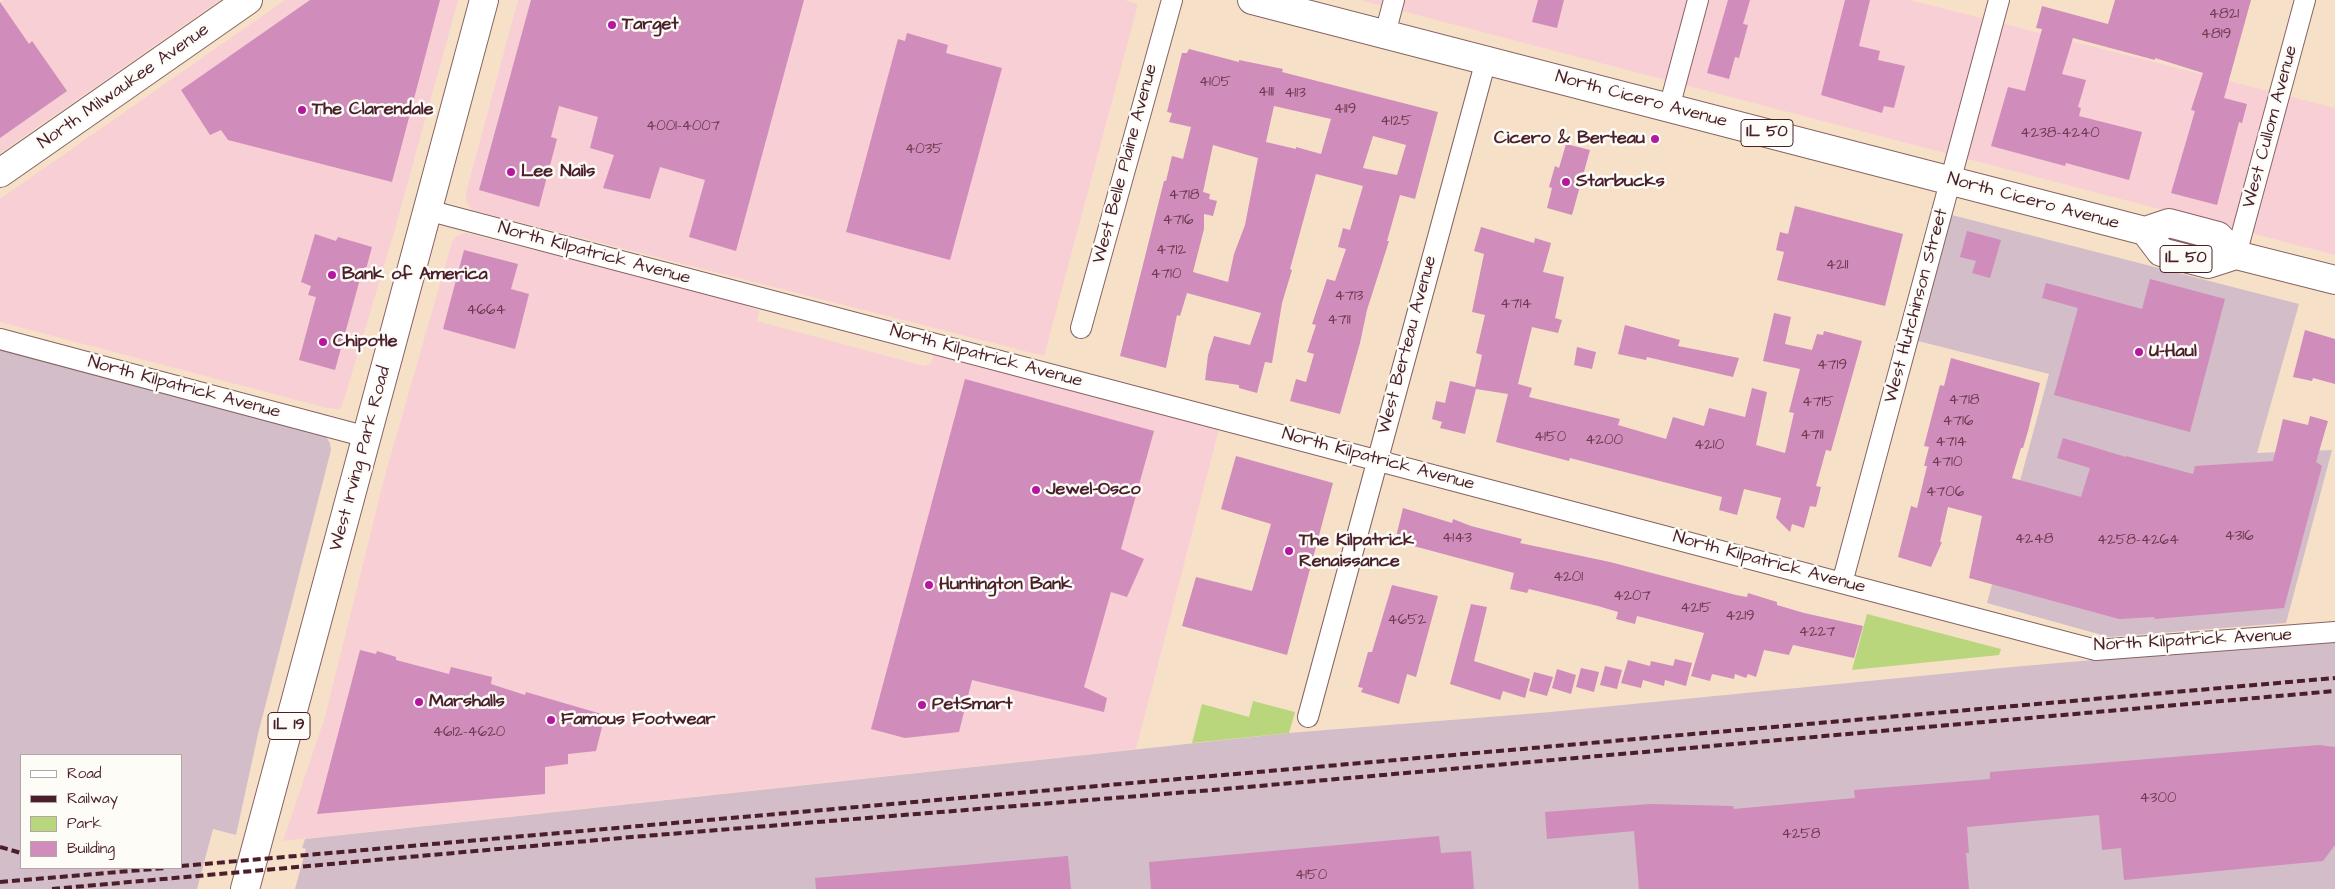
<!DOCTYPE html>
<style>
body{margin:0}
#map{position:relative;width:2335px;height:889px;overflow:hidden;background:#f6e1c8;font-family:"Architects Daughter",sans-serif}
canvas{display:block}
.legend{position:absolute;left:20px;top:754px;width:162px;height:115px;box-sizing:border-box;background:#fdfcf7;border:1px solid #b5a4a5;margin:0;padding:6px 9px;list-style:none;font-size:15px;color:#4a1f2b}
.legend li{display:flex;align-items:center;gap:10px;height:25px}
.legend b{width:25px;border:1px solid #b5a4a5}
</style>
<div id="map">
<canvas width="2335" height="889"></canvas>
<ul class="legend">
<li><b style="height:6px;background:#fff"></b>Road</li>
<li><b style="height:6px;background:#4a1f2b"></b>Railway</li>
<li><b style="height:14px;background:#b9d67d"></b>Park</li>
<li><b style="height:14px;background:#d08cbb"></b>Building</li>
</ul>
</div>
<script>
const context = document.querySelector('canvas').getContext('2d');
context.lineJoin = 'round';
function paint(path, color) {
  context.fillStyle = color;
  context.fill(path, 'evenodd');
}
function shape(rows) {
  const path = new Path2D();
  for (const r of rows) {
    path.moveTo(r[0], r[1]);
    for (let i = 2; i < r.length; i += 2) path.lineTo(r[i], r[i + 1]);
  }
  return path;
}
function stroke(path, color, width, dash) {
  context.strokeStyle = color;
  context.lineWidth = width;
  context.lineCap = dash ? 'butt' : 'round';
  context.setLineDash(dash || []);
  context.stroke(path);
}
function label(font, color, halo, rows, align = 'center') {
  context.font = font + ' "Architects Daughter",sans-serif';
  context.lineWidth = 5;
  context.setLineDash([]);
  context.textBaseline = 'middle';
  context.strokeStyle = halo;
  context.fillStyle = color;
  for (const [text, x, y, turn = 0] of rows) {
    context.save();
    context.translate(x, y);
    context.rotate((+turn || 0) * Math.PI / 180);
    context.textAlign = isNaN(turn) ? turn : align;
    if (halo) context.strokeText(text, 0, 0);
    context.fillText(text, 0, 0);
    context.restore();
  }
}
paint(shape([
 [4,0,220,0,0,153,0,3],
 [285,0,458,0,395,229,342,406,339,409,327,408,0,322,0,199],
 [518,0,1124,0,1138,4,1044,356,472,210,467,203,466,193],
 [1360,0,1910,0,2335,108,2335,255],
 [466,233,722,297,759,311,757,321,924,366,931,363,934,354,1219,429,1136,749,283,841,325,717,384,479,452,242,458,235]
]), '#f7cfd4');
paint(shape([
 [1944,213,2299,304,2257,453,2332,450,2286,623,2109,637,1987,603,2049,374,1910,339],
 [0,347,326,437,330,443,331,450,258,734,236,835,213,829,197,889,0,889],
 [21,755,181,755,181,868,21,868],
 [2335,639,2335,889,295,889,306,849,302,848,305,839,1289,733,1551,712,2012,667]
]), '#d2bdc8');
paint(shape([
 [1867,614,2001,649,1999,655,1852,670],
 [1253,701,1295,712,1289,733,1192,743,1202,704,1249,717]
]), '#b9d67d');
paint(shape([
 [310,0,440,0,392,182,228,140,221,130,210,135,181,90],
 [531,0,804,0,736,251,689,237,705,180,660,167,650,199,603,188,614,155,590,148,598,117,559,106,551,137,557,139,539,207,479,190],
 [1538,0,1564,0,1557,28,1532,22],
 [1728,0,1750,0,1743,24,1748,25,1739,58,1735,57,1729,79,1707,73],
 [1845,0,1870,0,1859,46,1880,51,1878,60,1905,66,1894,108,1884,106,1882,113,1821,95],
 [2115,0,2251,0,2224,98,2247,104,2242,123,2239,122,2217,205,2171,193,2195,111,2191,110,2203,73,2155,58,2155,60,2073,38,2062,74,2086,80,2078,107,2081,108,2079,116,2142,132,2129,180,2066,163,2065,166,1991,146,2008,87,2025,91,2042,29,2036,28,2042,6,2108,24],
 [0,2,29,44,32,41,67,91,0,138],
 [907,33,948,45,946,53,1002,68,950,260,846,232,898,39,905,41],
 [1189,49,1239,62,1239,60,1283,69,1282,72,1438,112,1415,199,1400,195,1387,241,1389,241,1367,310,1360,343,1340,414,1290,401,1296,379,1306,382,1314,354,1307,352,1316,325,1312,324,1327,279,1335,281,1346,249,1338,247,1343,228,1350,230,1363,186,1316,174,1290,269,1292,270,1282,303,1272,363,1265,362,1257,393,1239,388,1239,385,1205,380,1208,355,1214,336,1250,345,1261,313,1187,293,1180,316,1177,315,1166,368,1120,356,1164,181,1166,181,1172,156,1183,159,1191,127,1169,122,1172,113,1167,112,1182,53,1187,53],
 [1274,106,1331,119,1321,154,1296,147,1296,149,1266,142],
 [1373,136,1406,145,1397,175,1363,168],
 [1213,145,1258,158,1245,225,1234,254,1228,282,1193,272,1204,229,1204,214,1213,216,1217,201,1209,199,1210,194,1203,192],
 [1566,144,1590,150,1572,215,1547,208,1552,188,1549,187,1555,166,1559,168],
 [1795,206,1903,234,1885,306,1777,280,1784,252,1776,250,1780,232,1788,234],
 [1481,227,1534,243,1535,238,1551,243,1543,272,1564,277,1555,318,1562,320,1558,333,1532,327,1518,384,1532,388,1529,397,1620,419,1618,425,1666,439,1673,417,1704,426,1709,408,1745,417,1752,388,1767,392,1756,445,1785,453,1794,413,1789,412,1800,369,1763,361,1774,313,1791,317,1785,344,1812,350,1817,334,1823,335,1824,331,1862,341,1831,451,1826,450,1816,486,1821,487,1816,507,1810,506,1804,528,1792,524,1790,532,1776,518,1781,498,1744,489,1737,515,1719,510,1722,497,1570,458,1569,461,1496,442,1508,394,1476,389,1465,434,1440,428,1442,422,1432,419,1436,401,1445,403,1450,381,1475,387,1482,355,1476,353,1485,315,1472,312,1484,254,1474,251],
 [1967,231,2001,240,1990,278,1972,273,1976,261,1960,257],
 [315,234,336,241,338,237,372,247,366,269,363,268,335,370,299,360,316,297,308,295,311,286,301,282],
 [464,250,518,264,511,289,529,294,515,349,443,329],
 [2150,279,2225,299,2190,432,2054,395,2078,308,2042,298,2046,283,2142,309],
 [1625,325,1680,340,1678,346,1739,358,1733,377,1647,357,1646,360,1618,354],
 [2305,330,2335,339,2335,384,2313,378,2312,381,2293,377],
 [1577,347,1596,352,1592,369,1574,365],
 [1951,358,2040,383,2028,431,2023,448,2021,448,2012,478,2081,497,2090,468,2057,458,2063,438,2126,457,2126,456,2193,474,2195,466,2273,461,2283,419,2308,425,2310,416,2328,421,2316,462,2322,466,2284,608,2154,619,2155,617,2119,619,1969,578,1982,516,1948,507,1940,542,1942,542,1931,567,1898,557,1911,506,1917,508,1927,466,1924,466,1929,447,1924,446,1940,385,1944,386],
 [965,379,1154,431,1121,549,1144,559,1127,597,1111,592,1084,687,1107,698,1104,712,972,680,959,732,905,738,871,729],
 [1236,456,1333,483,1287,655,1182,626,1196,577,1252,591,1271,524,1221,509],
 [1403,508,1452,523,1453,519,1471,526,1522,539,1520,543,1610,562,1736,595,1747,597,1748,593,1777,602,1777,605,1804,613,1863,626,1854,658,1793,645,1789,655,1764,650,1756,677,1748,674,1746,678,1735,674,1734,679,1712,674,1710,681,1691,676,1704,633,1637,616,1635,624,1616,619,1618,612,1598,606,1529,589,1527,593,1510,589,1514,573,1395,541],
 [1392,585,1438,596,1416,677,1407,674,1399,704,1361,692,1363,688,1358,687,1368,652,1372,652],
 [1471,604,1487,607,1474,661,1530,679,1525,698,1503,691,1500,700,1450,684],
 [360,650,376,654,377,651,396,657,396,660,449,674,451,667,492,677,491,684,525,695,526,692,605,715,596,751,568,754,568,764,545,767,545,794,317,814],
 [1675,659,1692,663,1686,686,1665,680,1664,686,1643,680,1641,688,1621,683,1628,660,1650,666,1651,661,1673,666],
 [1605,666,1622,670,1617,689,1600,685],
 [1581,668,1599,672,1594,692,1576,687],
 [1557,669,1576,675,1571,694,1552,688],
 [1534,672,1553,677,1547,696,1529,691],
 [2319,745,2335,747,2335,845,2323,861,2124,880,2121,848,2102,850,2099,815,1967,827,1969,853,1966,853,1969,889,1639,889,1634,831,1547,839,1545,812,1650,804,1733,806,1734,809,1855,798,1854,790,1990,779,1990,772],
 [1439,836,1441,853,1471,851,1474,889,1151,889,1149,862],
 [1068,856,1071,889,816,889,815,878]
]), '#d08cbb');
const minor = shape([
 [1385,34,1394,0],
 [1669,108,1698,0],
 [427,210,2096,650,2335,632],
 [2236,255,2305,0],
 [1081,328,1172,0],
 [0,339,367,437],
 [1842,583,1999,0],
 [1308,717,1486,60]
]);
const secondary = shape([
 [0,173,248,0]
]);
const primary = shape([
 [1252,0,2145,231,2169,223,2218,236,2236,255],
 [2145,231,2161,252,2208,264,2236,255,2335,280],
 [245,889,484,0]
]);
stroke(minor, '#866362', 22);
stroke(secondary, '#866362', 30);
stroke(primary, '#866362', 30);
stroke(minor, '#fff', 20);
stroke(secondary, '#fff', 28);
stroke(primary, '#fff', 28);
stroke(shape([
 [0,847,21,853],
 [181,866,2335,678],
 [0,882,165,868],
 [52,889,632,837,1213,790,2335,691]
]), '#4a1f2b', 4, [8, 4]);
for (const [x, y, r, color] of [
 [612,25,5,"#b5179e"],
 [302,110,5,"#b5179e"],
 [1655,139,5,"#b5179e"],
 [511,172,5,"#b5179e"],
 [1566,182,5,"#b5179e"],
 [332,275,5,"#b5179e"],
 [323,342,5,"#b5179e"],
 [2139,352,5,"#b5179e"],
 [1036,490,5,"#b5179e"],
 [1289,551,5,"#b5179e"],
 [929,585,5,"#b5179e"],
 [419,702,5,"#b5179e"],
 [922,705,5,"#b5179e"],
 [551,720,5,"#b5179e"]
]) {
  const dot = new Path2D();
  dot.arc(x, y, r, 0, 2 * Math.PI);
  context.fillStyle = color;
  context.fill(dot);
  stroke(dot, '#fdfcf7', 2);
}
label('15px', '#6c3a4f', null, [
 ["4821",2224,15],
 ["4819",2216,35],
 ["4105",1215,83],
 ["4111",1266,93],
 ["4113",1295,94],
 ["4119",1345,110],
 ["4125",1396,122],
 ["4001-4007",683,127],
 ["4238-4240",2060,134],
 ["4035",924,150],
 ["4718",1184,196],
 ["4716",1178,221],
 ["4712",1171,251],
 ["4211",1837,266],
 ["4710",1166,275],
 ["4713",1349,297],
 ["4714",1516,305],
 ["4664",486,311],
 ["4711",1339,321],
 ["4719",1832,366],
 ["4718",1964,401],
 ["4715",1818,403],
 ["4716",1958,422],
 ["4711",1812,436],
 ["4150",1550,438],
 ["4200",1604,441],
 ["4714",1951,443],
 ["4210",1709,446],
 ["4710",1947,463],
 ["4706",1945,493],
 ["4316",2239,537],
 ["4143",1457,539],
 ["4248",2034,540],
 ["4258-4264",2138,541],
 ["4201",1568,578],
 ["4207",1632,597],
 ["4215",1696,609],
 ["4219",1740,617],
 ["4652",1407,621],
 ["4227",1817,633],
 ["4612-4620",469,733],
 ["4300",2158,799],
 ["4258",1801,835],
 ["4150",1311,876]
]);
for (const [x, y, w] of [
 [1767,133,52],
 [2186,259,52],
 [289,726,42]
]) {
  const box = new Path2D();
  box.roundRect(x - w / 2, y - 13.5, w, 27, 4);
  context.fillStyle = '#fdfcf7';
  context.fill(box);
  stroke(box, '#4a1f2b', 1);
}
label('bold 16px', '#4a1f2b', null, [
 ["IL 50",1767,133],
 ["IL 50",2186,259],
 ["IL 19",289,726]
]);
label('bold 18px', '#4a1f2b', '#fdfcf7', [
 ["Target",622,25],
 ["The Clarendale",312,110],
 ["Cicero & Berteau",1645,139,"right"],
 ["Lee Nails",521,172],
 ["Starbucks",1576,182],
 ["Bank of America",342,275],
 ["Chipotle",333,342],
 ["U-Haul",2149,352],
 ["Jewel-Osco",1046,490],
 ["The Kilpatrick",1299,541],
 ["Renaissance",1299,562],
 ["Huntington Bank",939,585],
 ["Marshalls",429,702],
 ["PetSmart",932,705],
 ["Famous Footwear",561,720]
], 'left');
label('18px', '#4a1f2b', '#fdfcf7', [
 ["North Milwaukee Avenue",124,87,-35],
 ["North Cicero Avenue",1641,100,15],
 ["West Cullom Avenue",2271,127,-75],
 ["West Belle Plaine Avenue",1126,164,-75],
 ["North Cicero Avenue",2033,202,15],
 ["North Kilpatrick Avenue",594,254,15],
 ["West Hutchinson Street",1917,306,-75],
 ["West Berteau Avenue",1408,345,-75],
 ["North Kilpatrick Avenue",986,357,15],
 ["North Kilpatrick Avenue",184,388,15],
 ["West Irving Park Road",361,459,-75],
 ["North Kilpatrick Avenue",1378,460,15],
 ["North Kilpatrick Avenue",1769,563,15],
 ["North Kilpatrick Avenue",2193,641,-3]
]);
</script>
